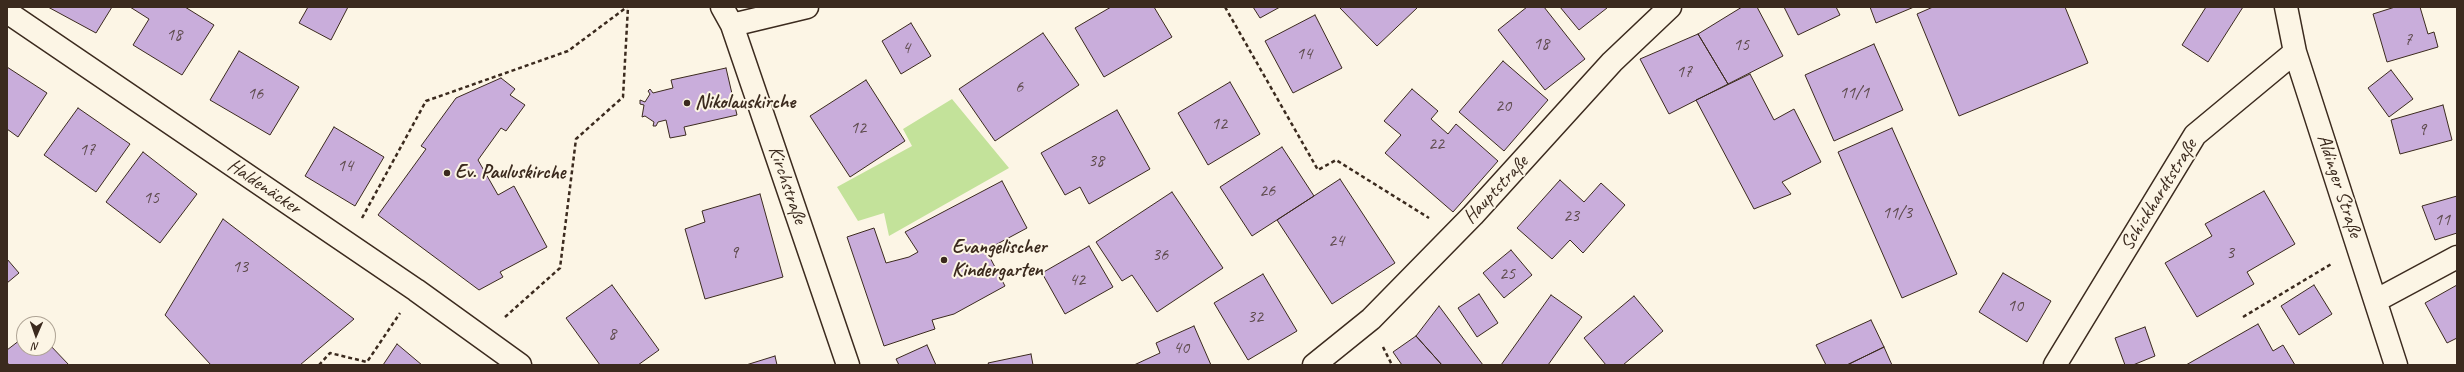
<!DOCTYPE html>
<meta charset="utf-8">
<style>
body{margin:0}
#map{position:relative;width:2464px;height:372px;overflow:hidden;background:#fcf5e5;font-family:Caveat,sans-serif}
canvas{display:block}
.frame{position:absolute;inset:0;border:8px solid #3b2a1e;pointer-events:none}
.north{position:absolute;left:16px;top:316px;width:40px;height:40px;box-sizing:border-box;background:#fcf5e5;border:1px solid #afa495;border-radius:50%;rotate:182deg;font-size:11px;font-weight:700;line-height:16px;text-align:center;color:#3b2a1e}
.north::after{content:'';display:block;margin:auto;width:14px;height:18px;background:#3b2a1e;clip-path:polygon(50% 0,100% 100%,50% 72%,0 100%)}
</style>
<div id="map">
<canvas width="2464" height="372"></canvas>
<div class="frame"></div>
<div class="north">N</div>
</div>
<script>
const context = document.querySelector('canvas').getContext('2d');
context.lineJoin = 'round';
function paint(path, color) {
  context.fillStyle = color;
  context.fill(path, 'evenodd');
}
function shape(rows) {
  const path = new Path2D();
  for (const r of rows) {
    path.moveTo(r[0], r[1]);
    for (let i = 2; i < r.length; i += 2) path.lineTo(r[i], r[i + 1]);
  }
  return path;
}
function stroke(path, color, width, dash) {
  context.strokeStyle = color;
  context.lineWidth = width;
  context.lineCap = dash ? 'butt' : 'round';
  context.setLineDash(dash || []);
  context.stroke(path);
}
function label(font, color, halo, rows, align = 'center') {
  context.font = font + ' Caveat,sans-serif';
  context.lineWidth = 4;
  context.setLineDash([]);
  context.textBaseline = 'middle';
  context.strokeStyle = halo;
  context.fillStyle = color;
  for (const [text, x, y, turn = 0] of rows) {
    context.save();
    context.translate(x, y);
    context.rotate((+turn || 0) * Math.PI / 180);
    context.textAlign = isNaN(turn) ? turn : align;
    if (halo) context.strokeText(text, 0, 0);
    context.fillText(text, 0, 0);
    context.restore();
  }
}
paint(shape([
 [952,99,1009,168,889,236,884,213,858,221,837,187,912,146,903,129]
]), '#c3e29a');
const building = shape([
 [48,7,112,7,96,33,48,7],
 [130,7,185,7,214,25,182,75,133,45,149,19,130,7],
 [308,7,348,7,331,40,299,23,308,7],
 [1111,7,1154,7,1172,37,1104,77,1075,28,1111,7],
 [1253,7,1280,7,1260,18,1253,7],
 [1339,7,1416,7,1417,8,1377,46,1339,7],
 [1527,7,1544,7,1585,59,1545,90,1498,30,1527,7],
 [1560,7,1606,7,1607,8,1579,30,1560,7],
 [1742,7,1757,7,1783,56,1728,84,1698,34,1742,7],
 [1784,7,1836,7,1840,15,1798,35,1784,7],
 [1870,7,1914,7,1876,23,1870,7],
 [1933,7,2065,7,2088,63,1959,116,1917,14,1933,7],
 [2206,7,2243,7,2208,62,2182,45,2206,7],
 [2395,7,2420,7,2428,34,2434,32,2438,47,2387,62,2373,14,2395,7],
 [1315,15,1342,68,1293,93,1265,41,1315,15],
 [911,23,931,56,901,74,882,41,911,23],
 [1043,33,1079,85,995,141,959,89,1043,33],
 [1698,34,1728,84,1669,114,1640,59,1698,34],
 [1874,44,1903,110,1834,141,1805,75,1874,44],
 [239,51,299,87,270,135,210,100,239,51],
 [1503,61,1548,100,1504,151,1459,112,1503,61],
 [7,67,47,93,18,137,7,129,7,67],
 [726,68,737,115,684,127,686,135,670,138,666,120,658,122,656,126,653,126,654,122,645,116,642,117,644,105,640,104,640,100,645,102,650,94,648,91,650,89,653,93,673,88,671,80,726,68],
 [2391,70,2413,99,2389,117,2368,88,2391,70],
 [1750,74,1774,120,1794,109,1821,162,1782,182,1791,194,1754,209,1696,100,1750,74],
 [501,78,515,89,510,95,525,105,506,131,501,128,478,160,498,195,514,186,547,247,500,272,503,277,479,290,378,215,426,149,421,146,456,98,501,78],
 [866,80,905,141,850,177,810,116,866,80],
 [1230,82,1260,134,1208,165,1178,113,1230,82],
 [1412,89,1438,111,1431,119,1448,134,1456,124,1498,161,1453,212,1385,153,1401,135,1384,121,1412,89],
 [2443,105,2452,140,2400,154,2391,120,2443,105],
 [78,108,130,144,96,192,44,155,78,108],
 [1117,110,1150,169,1089,204,1080,187,1065,195,1041,153,1117,110],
 [334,127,384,157,355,206,305,176,334,127],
 [1892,128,1957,274,1902,298,1838,152,1892,128],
 [1282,147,1314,196,1252,236,1220,187,1282,147],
 [143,152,197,194,160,243,106,202,143,152],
 [1340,179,1395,263,1332,304,1277,220,1340,179],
 [1560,180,1584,202,1601,183,1625,205,1583,253,1570,240,1552,259,1517,228,1560,180],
 [1002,181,1027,228,986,250,1005,286,954,314,932,320,935,329,884,346,847,237,874,228,886,263,909,257,918,252,905,232,1002,181],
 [2264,191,2295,244,2247,272,2254,284,2197,317,2165,263,2212,236,2205,224,2264,191],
 [1172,192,1223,268,1157,312,1132,275,1122,281,1096,242,1172,192],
 [760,194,783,277,705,299,685,229,705,222,702,211,760,194],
 [2457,196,2457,233,2435,240,2422,206,2457,196],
 [223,219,354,319,300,365,211,365,165,315,223,219],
 [1089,246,1113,287,1065,314,1042,273,1089,246],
 [1511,250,1532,275,1504,298,1483,273,1511,250],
 [7,259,19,273,7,283,7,259],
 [2003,273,2051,301,2027,342,1979,312,2003,273],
 [1263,274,1297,331,1248,360,1214,303,1263,274],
 [612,285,659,350,638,365,600,365,566,318,612,285],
 [2314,285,2332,314,2299,335,2281,306,2314,285],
 [2457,285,2457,338,2447,343,2425,303,2457,285],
 [1479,294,1498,323,1477,337,1458,308,1479,294],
 [1551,295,1582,317,1548,365,1501,365,1551,295],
 [1634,296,1663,331,1623,365,1606,365,1584,338,1634,296],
 [1439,306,1483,365,1442,365,1416,336,1439,306],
 [1871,320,1884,347,1847,365,1826,365,1816,345,1871,320],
 [2258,324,2273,351,2283,345,2295,365,2186,365,2258,324],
 [1194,326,1211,365,1134,365,1160,353,1156,343,1194,326],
 [2145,327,2155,356,2133,365,2125,365,2115,338,2145,327],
 [1416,336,1442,365,1402,365,1393,352,1416,336],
 [24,337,24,348,48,348,48,343,69,365,9,365,7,362,7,350,24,337],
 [397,344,422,365,383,365,397,344],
 [927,345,936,365,899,365,896,359,927,345],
 [1884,347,1892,365,1847,365,1884,347],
 [1031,354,1033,365,989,365,988,363,1031,354],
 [775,356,777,365,746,365,775,356]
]);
paint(building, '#c9addb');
stroke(building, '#3b2a1e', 1);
const minor = shape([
 [722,7,732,25,848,365],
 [2286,7,2295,52,2396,365],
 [7,12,416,290,520,365],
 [732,25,807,7],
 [2377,300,2457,257],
 [1314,365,1371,319,1473,215,1612,62,1670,7],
 [2055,365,2195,135,2295,52]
]);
stroke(minor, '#3b2a1e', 25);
stroke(shape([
 [1225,7,1318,170,1336,160,1429,218],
 [362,218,426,101,568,51,627,7],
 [505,317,560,268,576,139,623,97,628,7],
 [2243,317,2333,263],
 [1383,347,1392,365],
 [319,365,330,353,367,362,400,313]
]), '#3b2a1e', 2.5, [4, 3]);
stroke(minor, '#fcf5e5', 22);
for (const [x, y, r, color] of [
 [687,103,4,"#3b2a1e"],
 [447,173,4,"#3b2a1e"],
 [944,260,4,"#3b2a1e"]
]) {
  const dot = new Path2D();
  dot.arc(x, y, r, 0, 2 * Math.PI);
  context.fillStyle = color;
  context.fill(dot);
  stroke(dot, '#fcf5e5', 1.5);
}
label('18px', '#5e4b4d', null, [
 ["18",174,35],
 ["7",2408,40],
 ["18",1541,44],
 ["15",1741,45],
 ["4",906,48],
 ["14",1304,54],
 ["17",1684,72],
 ["6",1019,87],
 ["11/1",1854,93],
 ["16",255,94],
 ["20",1503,106],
 ["12",1219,124],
 ["12",858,128],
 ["9",2422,130],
 ["22",1436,144],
 ["17",87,150],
 ["38",1096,161],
 ["14",345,166],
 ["26",1267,191],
 ["15",151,198],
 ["11/3",1897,213],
 ["23",1571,216],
 ["11",2442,220],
 ["24",1336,241],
 ["9",734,253],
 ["3",2230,253],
 ["36",1160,255],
 ["13",240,267],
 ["25",1507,274],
 ["42",1077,280],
 ["10",2015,306],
 ["32",1255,317],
 ["8",612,334],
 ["40",1181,348]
]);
label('bold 20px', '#3b2a1e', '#fcf5e5', [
 ["Nikolauskirche",695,103],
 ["Ev. Pauluskirche",455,173],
 ["Evangelischer",952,248],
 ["Kindergarten",952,271]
], 'left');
label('20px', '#3b2a1e', '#fcf5e5', [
 ["Kirchstraße",787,185,71],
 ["Aldinger Straße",2339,186,72],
 ["Haldenäcker",264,187,34],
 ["Hauptstraße",1496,190,-47],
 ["Schickhardtstraße",2159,195,-58]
]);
</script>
